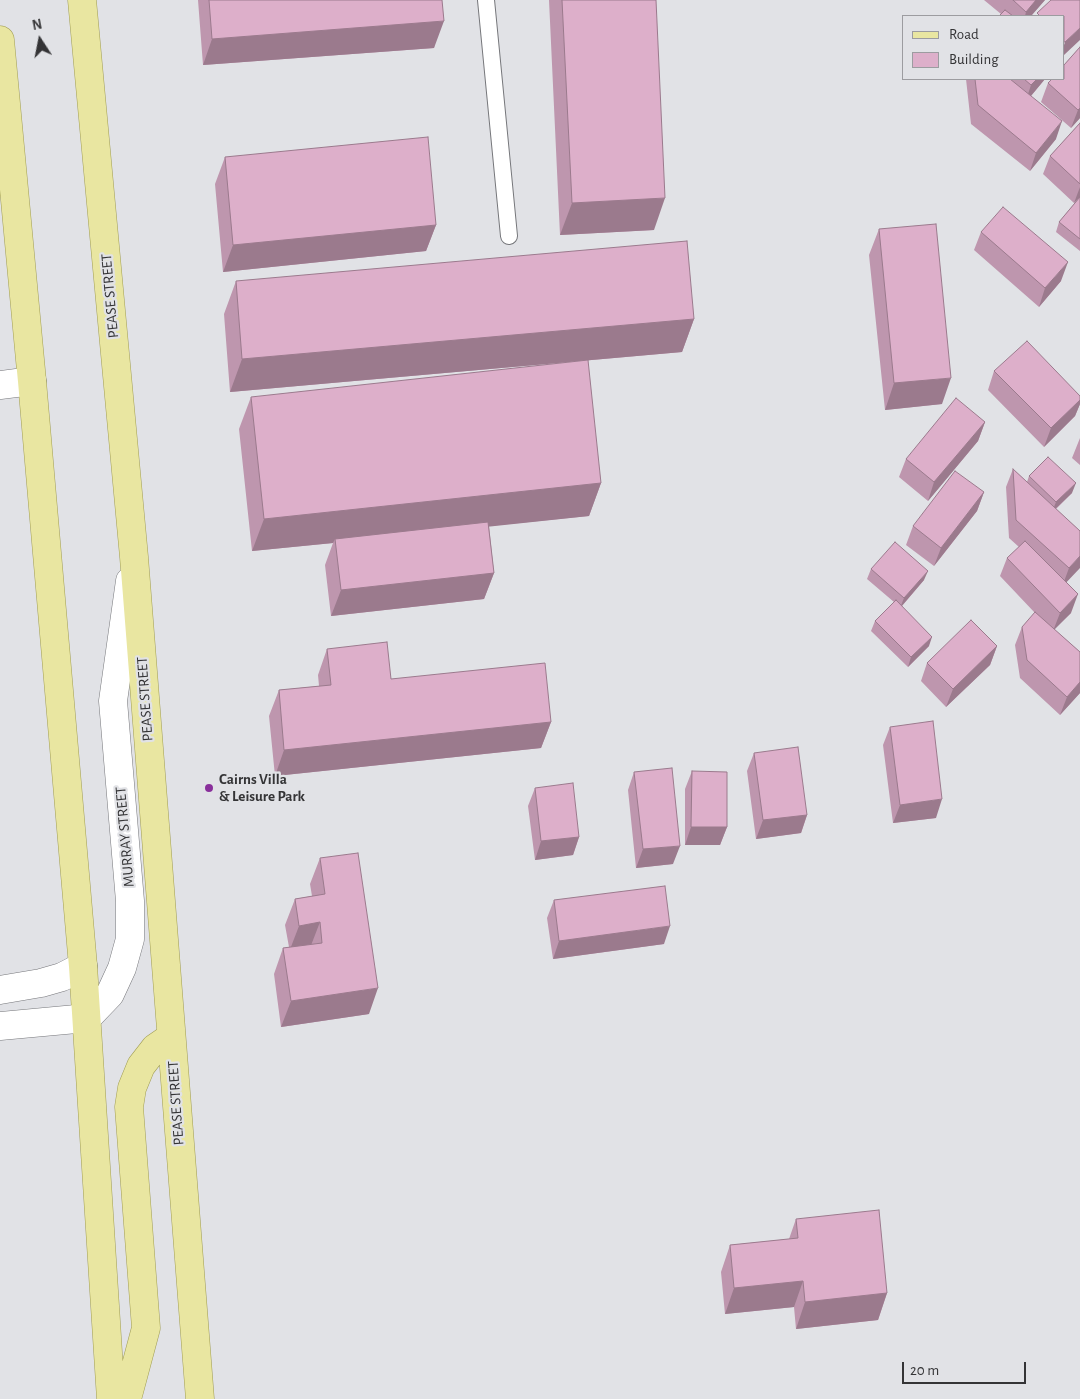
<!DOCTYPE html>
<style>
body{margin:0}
#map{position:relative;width:1080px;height:1399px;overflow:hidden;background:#e1e2e6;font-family:"Alegreya Sans",sans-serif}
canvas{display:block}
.legend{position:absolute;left:902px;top:15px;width:162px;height:65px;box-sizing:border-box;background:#e1e2e6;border:1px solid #9c9ca0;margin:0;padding:6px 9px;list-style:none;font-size:15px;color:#343436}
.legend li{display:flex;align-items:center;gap:10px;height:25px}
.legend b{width:25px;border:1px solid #9c9ca0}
.north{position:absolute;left:15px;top:15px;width:50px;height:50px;-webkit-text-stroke:4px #e1e2e6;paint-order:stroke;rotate:349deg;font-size:14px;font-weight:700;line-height:20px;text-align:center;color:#343436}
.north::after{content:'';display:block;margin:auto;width:18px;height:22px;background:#343436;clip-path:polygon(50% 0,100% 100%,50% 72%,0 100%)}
.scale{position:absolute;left:902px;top:1362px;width:124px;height:22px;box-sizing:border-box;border:2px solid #343436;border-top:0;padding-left:6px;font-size:15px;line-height:18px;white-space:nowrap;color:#343436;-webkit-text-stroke:4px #e1e2e6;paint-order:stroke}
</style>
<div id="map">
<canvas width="1080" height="1399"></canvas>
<ul class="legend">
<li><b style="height:6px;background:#e9e6a1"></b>Road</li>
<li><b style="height:14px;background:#ddafca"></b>Building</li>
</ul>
<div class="north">N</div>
<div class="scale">20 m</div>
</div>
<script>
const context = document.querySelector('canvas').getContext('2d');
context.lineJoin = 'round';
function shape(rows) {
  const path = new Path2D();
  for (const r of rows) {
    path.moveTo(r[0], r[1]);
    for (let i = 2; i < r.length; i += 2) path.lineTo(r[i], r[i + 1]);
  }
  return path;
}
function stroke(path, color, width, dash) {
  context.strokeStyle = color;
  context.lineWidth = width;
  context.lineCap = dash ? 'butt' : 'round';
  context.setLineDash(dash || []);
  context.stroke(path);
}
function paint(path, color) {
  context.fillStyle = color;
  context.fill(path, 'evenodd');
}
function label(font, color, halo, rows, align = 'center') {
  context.font = font + ' "Alegreya Sans",sans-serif';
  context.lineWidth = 4.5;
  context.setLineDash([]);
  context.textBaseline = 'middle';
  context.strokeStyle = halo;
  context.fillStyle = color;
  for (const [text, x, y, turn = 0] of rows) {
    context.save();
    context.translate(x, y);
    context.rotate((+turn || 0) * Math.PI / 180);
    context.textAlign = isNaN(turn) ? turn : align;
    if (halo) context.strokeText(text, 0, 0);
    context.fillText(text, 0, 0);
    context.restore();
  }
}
const service = shape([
 [486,0,509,236]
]);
const minor = shape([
 [0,385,32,381],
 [0,990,41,983,62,977,83,966],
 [0,1026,87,1018,110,994,122,968,130,939,130,901,113,701,130,581]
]);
const primary = shape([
 [82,0,134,557,200,1399],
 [0,40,32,381,83,966,111,1399],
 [127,1399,146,1328,129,1107,132,1088,141,1066,155,1048,171,1037]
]);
stroke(service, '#75767a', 18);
stroke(minor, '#75767a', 29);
stroke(primary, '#a09d53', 29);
stroke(service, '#fff', 16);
stroke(minor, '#fff', 28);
stroke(primary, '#e9e6a1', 28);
paint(shape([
 [198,0,442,0,434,48,203,65],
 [549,0,656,0,654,230,560,235],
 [984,0,1045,0,1031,16,999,16,1001,14],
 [1080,47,1080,118,1071,128,1041,102,1048,83],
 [966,79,1045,79,1031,96,1056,139,1030,171,971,124],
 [1080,123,1080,197,1074,203,1043,174,1050,156],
 [225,157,436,225,426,251,223,272,215,184],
 [1080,197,1080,251,1056,232,1059,222],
 [879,229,942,404,885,410,869,255],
 [981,232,1061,281,1039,307,974,250],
 [236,281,694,319,682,352,230,392,224,314],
 [994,371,1080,396,1080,404,1075,416,1044,447,988,390],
 [251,397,601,483,589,516,489,526,494,573,484,599,331,616,325,565,333,543,252,551,239,429],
 [985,422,978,441,928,501,899,477,906,459],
 [1080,438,1080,465,1072,458],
 [1013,469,1027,482,1029,476,1072,493,1056,509,1080,531,1066,582,1071,613,1054,629,1080,652,1080,693,1060,715,1020,678,1015,645,1022,627,1035,613,1000,576,1007,558,1019,547,1009,538,1006,487],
 [984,492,977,511,934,566,906,545,913,526],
 [871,569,924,580,902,606,929,646,908,667,871,631,875,621,894,602,867,579],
 [997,646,990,665,946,707,921,681,927,663],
 [327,649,391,679,551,722,541,748,275,776,269,716,279,690,319,686,318,675],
 [890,727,936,818,893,823,883,745],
 [754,753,807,815,801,833,756,839,747,771],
 [692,771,727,827,720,845,685,845,685,789],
 [634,772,673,864,636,868,628,790],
 [535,788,579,837,573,855,535,860,528,806],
 [320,858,369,1014,281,1027,274,974,283,948,289,947,285,925,295,899,312,896,310,884],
 [554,900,664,944,553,959,547,918],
 [796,1219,887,1293,878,1320,796,1329,794,1307,725,1314,721,1272,730,1245,789,1239]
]), '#be96ae');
paint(shape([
 [1036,0,1045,0,1031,16,1025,16,1026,12],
 [444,21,434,48,203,65,212,39],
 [1080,28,1080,40,1064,55,1064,45,1065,42],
 [1037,79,1045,79,1025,103,1031,85],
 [1080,108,1080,118,1071,128,1078,110],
 [1062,121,1056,139,1030,171,1036,153],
 [1080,187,1080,197,1074,203],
 [665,198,654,230,560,235,572,203],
 [436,225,426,251,223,272,233,245],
 [1068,262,1061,281,1039,307,1045,288],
 [694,319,682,352,230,392,242,359],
 [951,378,942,404,885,410,894,383],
 [1080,400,1080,404,1075,416,1044,447,1051,428],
 [985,422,978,441,928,501,934,482],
 [601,483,589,516,335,543,335,539,333,543,252,551,264,519],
 [1076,483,1072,493,1052,512,1056,502],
 [984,492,977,511,934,566,941,548],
 [1080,556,1080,568,1062,587,1069,568],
 [928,571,924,580,900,608,904,598],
 [494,573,484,599,331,616,341,590],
 [1078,594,1071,613,1053,631,1060,613],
 [932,637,929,646,908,667,911,657],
 [997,646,990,665,946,707,953,689],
 [1080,682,1080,693,1060,715,1067,697],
 [551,722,541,748,275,776,284,750],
 [942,799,936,818,893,823,900,805],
 [807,815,801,833,756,839,763,820],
 [691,827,727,827,720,845,685,845],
 [579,837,573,855,535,860,541,841],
 [680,846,673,864,636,868,643,849],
 [320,922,310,948,289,952,299,926],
 [670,926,664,944,553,959,559,941],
 [378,988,369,1014,281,1027,291,1001],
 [803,1281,794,1307,725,1314,734,1288],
 [887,1293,878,1320,796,1329,805,1302]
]), '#9b7a8d');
const building = shape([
 [209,0,442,0,444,21,212,39,209,0],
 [562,0,656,0,665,198,572,203,562,0],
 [1013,0,1036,0,1026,12,1013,0],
 [1051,0,1080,0,1080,28,1065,42,1064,42,1064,16,1040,16,1037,13,1051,0],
 [1005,10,1013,16,999,16,1005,10],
 [1080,47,1080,108,1078,110,1048,83,1052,79,1064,79,1064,65,1080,47],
 [975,79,1010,79,1062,121,1036,153,978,105,975,79],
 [1024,79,1037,79,1031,85,1024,79],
 [1080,123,1080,184,1050,156,1080,123],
 [428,137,436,225,233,245,225,157,428,137],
 [1080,197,1080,239,1059,222,1080,197],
 [1003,207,1068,262,1045,288,981,232,1003,207],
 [936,224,951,378,894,383,879,229,936,224],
 [687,241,694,319,242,359,236,281,687,241],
 [1027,341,1080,396,1080,400,1051,428,994,371,1027,341],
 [588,360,601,483,264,519,251,397,588,360],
 [956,398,985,422,934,482,906,459,956,398],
 [1048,457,1076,483,1056,502,1029,476,1048,457],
 [1013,469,1080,531,1080,556,1069,568,1016,520,1013,469],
 [955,471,984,492,941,548,913,526,955,471],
 [488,522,494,573,341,590,335,539,488,522],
 [1025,541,1078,594,1060,613,1007,558,1025,541],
 [895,542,928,571,904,598,871,569,895,542],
 [896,600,932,637,911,657,875,621,896,600],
 [1035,612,1080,652,1080,682,1067,697,1027,660,1022,627,1035,612],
 [971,620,997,646,953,689,927,663,971,620],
 [387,642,391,679,545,663,551,722,284,750,279,690,331,685,327,649,387,642],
 [933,721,942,799,900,805,890,727,933,721],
 [798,747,807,815,763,820,754,753,798,747],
 [672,768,680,846,643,849,634,772,672,768],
 [692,771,727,772,727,827,691,827,692,771],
 [573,783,579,837,541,841,535,788,573,783],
 [358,853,378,988,291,1001,283,948,322,943,320,922,299,926,295,899,325,894,320,858,358,853],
 [665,886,670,926,559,941,554,900,665,886],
 [879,1210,887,1293,805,1302,803,1281,734,1288,730,1245,798,1238,796,1219,879,1210]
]);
paint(building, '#ddafca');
stroke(building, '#9b7a8d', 1);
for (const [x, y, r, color] of [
 [209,788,5,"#892f9b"]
]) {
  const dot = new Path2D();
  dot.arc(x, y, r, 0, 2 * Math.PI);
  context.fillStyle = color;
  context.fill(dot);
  stroke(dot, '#e1e2e6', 2);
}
label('15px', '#343436', '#e1e2e6', [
 ["PEASE STREET",110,296,-95],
 ["PEASE STREET",145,699,-94],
 ["MURRAY STREET",125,837,-95],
 ["PEASE STREET",176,1103,-94]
]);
label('bold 15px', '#343436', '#e1e2e6', [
 ["Cairns Villa",219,779],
 ["& Leisure Park",219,796]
], 'left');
</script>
